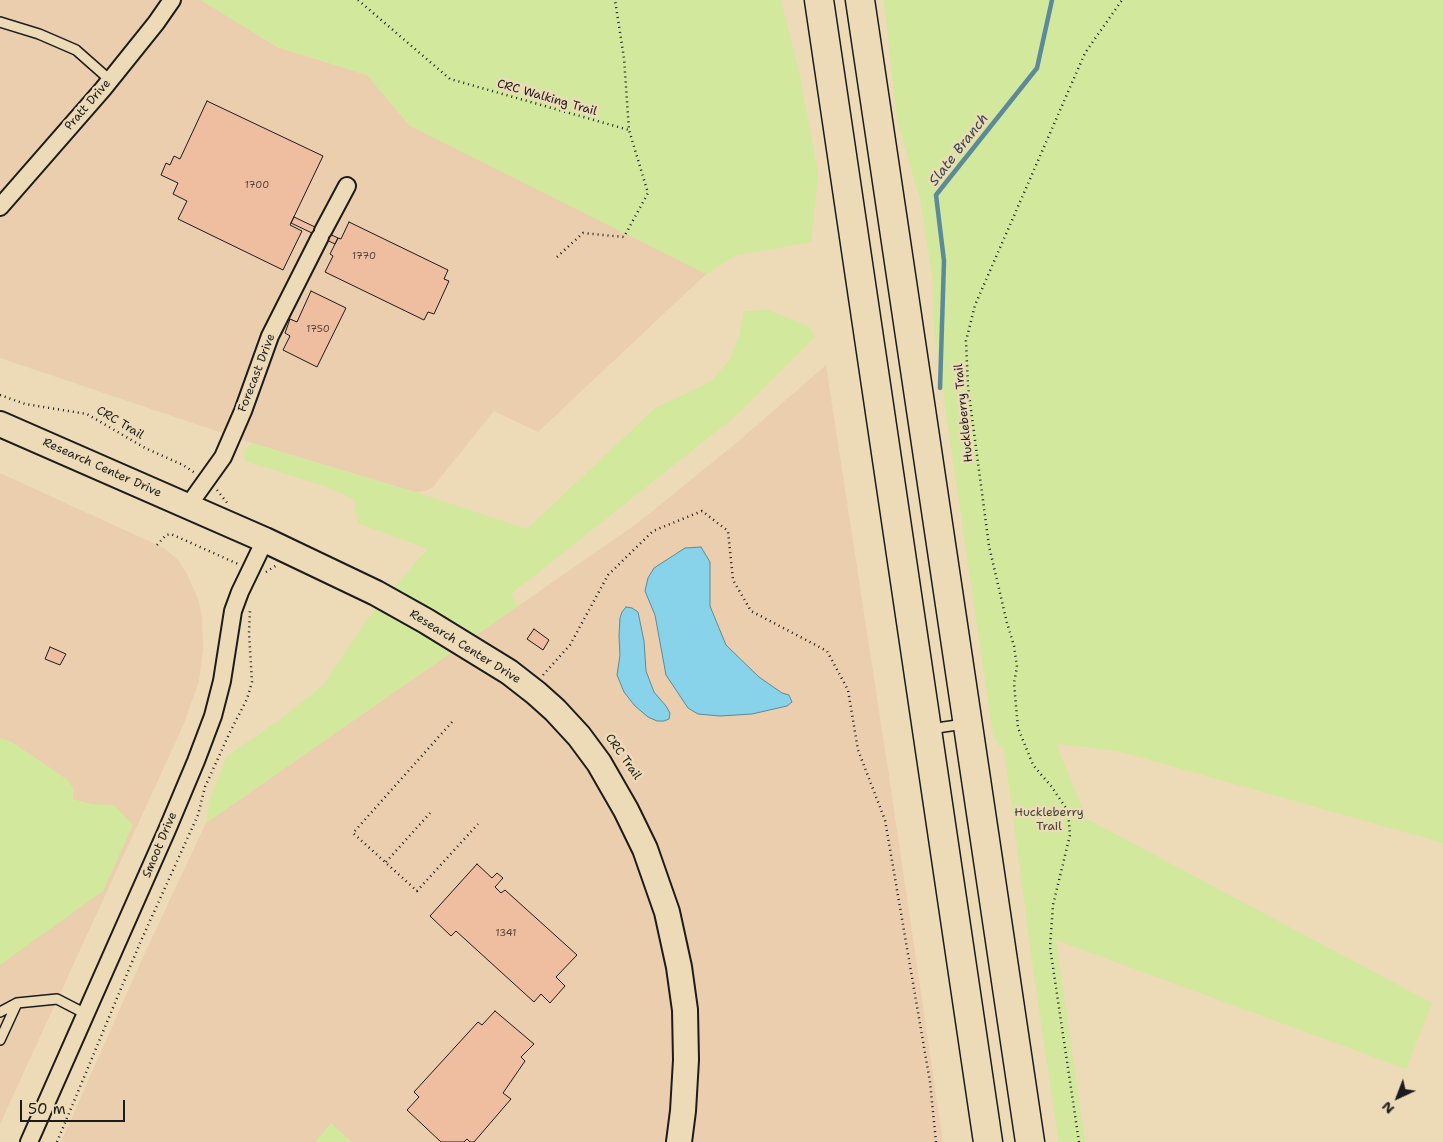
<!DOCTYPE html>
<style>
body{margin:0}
#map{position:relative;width:1443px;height:1142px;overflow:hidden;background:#eddbb8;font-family:"Shantell Sans",sans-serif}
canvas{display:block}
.north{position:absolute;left:1373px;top:1072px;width:50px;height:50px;-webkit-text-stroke:4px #eddbb8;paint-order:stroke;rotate:223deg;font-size:14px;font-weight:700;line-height:20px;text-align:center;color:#1c1c1c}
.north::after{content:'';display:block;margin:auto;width:18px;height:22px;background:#1c1c1c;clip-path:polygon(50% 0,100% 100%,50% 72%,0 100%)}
.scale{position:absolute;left:20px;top:1100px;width:105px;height:22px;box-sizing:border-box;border:2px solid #1c1c1c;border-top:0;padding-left:6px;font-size:15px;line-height:18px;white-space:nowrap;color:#1c1c1c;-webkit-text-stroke:4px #eddbb8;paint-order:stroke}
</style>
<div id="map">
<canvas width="1443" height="1142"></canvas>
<div class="north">N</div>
<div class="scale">50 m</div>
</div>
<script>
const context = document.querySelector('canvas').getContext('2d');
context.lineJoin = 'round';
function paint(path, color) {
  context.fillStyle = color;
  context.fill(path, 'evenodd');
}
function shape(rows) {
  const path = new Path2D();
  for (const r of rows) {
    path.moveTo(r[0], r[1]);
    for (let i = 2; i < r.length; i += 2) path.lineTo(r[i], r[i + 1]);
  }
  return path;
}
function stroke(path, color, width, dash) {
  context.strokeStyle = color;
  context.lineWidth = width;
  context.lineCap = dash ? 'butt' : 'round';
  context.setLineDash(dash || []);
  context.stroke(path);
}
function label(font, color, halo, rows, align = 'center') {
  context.font = font + ' "Shantell Sans",sans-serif';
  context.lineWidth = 5;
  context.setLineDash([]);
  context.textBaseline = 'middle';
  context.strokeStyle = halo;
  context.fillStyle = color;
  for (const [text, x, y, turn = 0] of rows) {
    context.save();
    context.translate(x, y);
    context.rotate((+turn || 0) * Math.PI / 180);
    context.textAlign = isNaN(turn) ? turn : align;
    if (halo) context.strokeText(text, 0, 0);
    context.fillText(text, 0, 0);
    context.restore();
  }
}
paint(shape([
 [0,0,201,0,277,47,367,75,410,126,706,274,538,432,494,411,432,488,425,491,415,492,252,443,0,358],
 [826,365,889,776,943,1142,61,1142,142,959,206,823,639,522,741,439],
 [0,473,164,548,177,559,186,572,199,601,202,617,203,650,199,681,183,726,0,1124]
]), '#eaceae');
paint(shape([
 [201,0,781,0,799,72,818,173,811,242,737,255,706,274,410,126,367,75,277,47],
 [884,0,1443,0,1443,843,1118,751,1056,744,1087,819,1432,1003,1406,1069,1056,940,1085,1142,1059,1142,1035,982,1004,749,999,746,993,735,934,329,933,282,921,203,897,120],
 [768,310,810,327,815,337,737,415,511,594,518,606,206,823,209,802,227,756,281,719,323,685,367,620,427,549,358,523,354,499,327,487,245,461,244,451,252,443,415,492,527,529,655,408,710,382,729,361,739,336,744,311],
 [0,738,12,742,68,780,74,789,73,799,92,804,114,805,133,825,103,891,0,965],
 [331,1123,352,1142,315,1142]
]), '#d1e89d');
const water = shape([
 [701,547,710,562,710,606,726,645,759,677,782,693,789,695,792,702,787,706,752,714,720,716,698,714,688,708,666,675,655,615,645,591,648,578,654,568,685,548,701,547],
 [626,607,632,608,638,612,644,641,646,671,654,692,666,706,670,713,669,719,664,721,657,721,648,717,635,706,624,692,617,675,620,655,619,636,620,618,622,612,626,607]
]);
paint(water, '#89d3ea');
stroke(water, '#5d8a98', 1);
stroke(shape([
 [940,388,944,261,936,195,1037,68,1052,0]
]), '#5d8a98', 4.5);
const building = shape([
 [207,101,323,156,290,225,302,231,283,270,178,219,187,201,173,194,178,183,161,175,166,163,170,165,174,156,180,159,207,101],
 [294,217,338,238,335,244,291,223,294,217],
 [349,222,448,270,444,279,449,281,434,314,428,312,424,320,325,272,333,256,330,254,338,238,341,239,349,222],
 [311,291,346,308,317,367,283,350,290,336,285,333,290,319,297,322,311,291],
 [534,629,549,640,543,650,527,639,534,629],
 [50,647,66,654,60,665,45,659,50,647],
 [477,864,492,878,497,873,503,878,495,887,501,893,505,890,577,955,556,977,565,986,550,1003,541,994,534,1002,456,931,451,936,430,916,477,864],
 [495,1011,534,1044,521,1057,525,1061,503,1093,511,1099,474,1142,470,1142,467,1139,464,1142,441,1142,407,1110,419,1097,414,1092,478,1022,482,1025,495,1011]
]);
paint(building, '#efbda0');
stroke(building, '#1c1c1c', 1);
const service = shape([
 [0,22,39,34,76,50,110,80],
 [930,729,964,724],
 [0,1012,17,1003,57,999,86,1014],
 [0,1040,17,1003]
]);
const minor = shape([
 [0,207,103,89,156,23,172,0],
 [323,231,347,186],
 [188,506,223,457,243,411,270,336,320,237],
 [29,1142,167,830,196,761,213,716,222,681,233,611,240,592,265,540]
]);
const secondary = shape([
 [0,424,265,540,376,593,426,621,509,672,536,693,555,710,579,736,599,763,626,810,645,849,667,912,679,967,685,1010,686,1060,683,1111,679,1142]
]);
const motorway = shape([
 [819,0,988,1142],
 [860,0,1030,1142]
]);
stroke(service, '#1c1c1c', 12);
stroke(minor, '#1c1c1c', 20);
stroke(secondary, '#1c1c1c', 28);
stroke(motorway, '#1c1c1c', 31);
stroke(shape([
 [358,0,450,79,629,130,624,58,615,0],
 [557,257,583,233,624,237,648,193,629,130],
 [0,395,25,404,87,414,145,448,183,465,195,473],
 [217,490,228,504],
 [157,545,166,535,171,534,238,564],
 [266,572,277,565],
 [543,675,570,645,608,575,653,531,702,511,728,531,733,580,751,611,827,651,848,690,858,750,885,820,930,1082,936,1142],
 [452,722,353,833,417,891,478,824],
 [386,862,430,813],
 [57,1142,140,943,198,815,205,787,230,732,247,699,252,682,249,633,250,610],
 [1079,1142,1050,947,1053,905,1070,835,1068,811,1051,786,1033,765,1018,728,1014,683,1017,667,1014,646,1007,623,989,546,968,387,966,341,975,305,1085,53,1122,0]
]), '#1c1c1c', 2.5, [1, 4]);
stroke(service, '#eddbb8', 9);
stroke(minor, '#eddbb8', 16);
stroke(secondary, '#eddbb8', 24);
stroke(motorway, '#eddbb8', 28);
label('10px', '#51443d', null, [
 ["1700",257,185],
 ["1770",364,256],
 ["1750",318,329],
 ["1341",506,933]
]);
label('12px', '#1c1c1c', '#eddbb8', [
 ["CRC Walking Trail",547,98,16],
 ["Pratt Drive",88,105,-49],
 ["Forecast Drive",257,373,-69],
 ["Huckleberry Trail",964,413,-96],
 ["CRC Trail",120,423,31],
 ["Research Center Drive",102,468,24],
 ["Research Center Drive",465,647,32],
 ["CRC Trail",623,757,55],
 ["Smoot Drive",160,845,-67]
]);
label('12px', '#404536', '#eddbb8', [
 ["Huckleberry",1049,813],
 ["Trail",1049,827]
]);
label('italic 14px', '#374a50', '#eddbb8', [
 ["Slate Branch",959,150,-52]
]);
</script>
